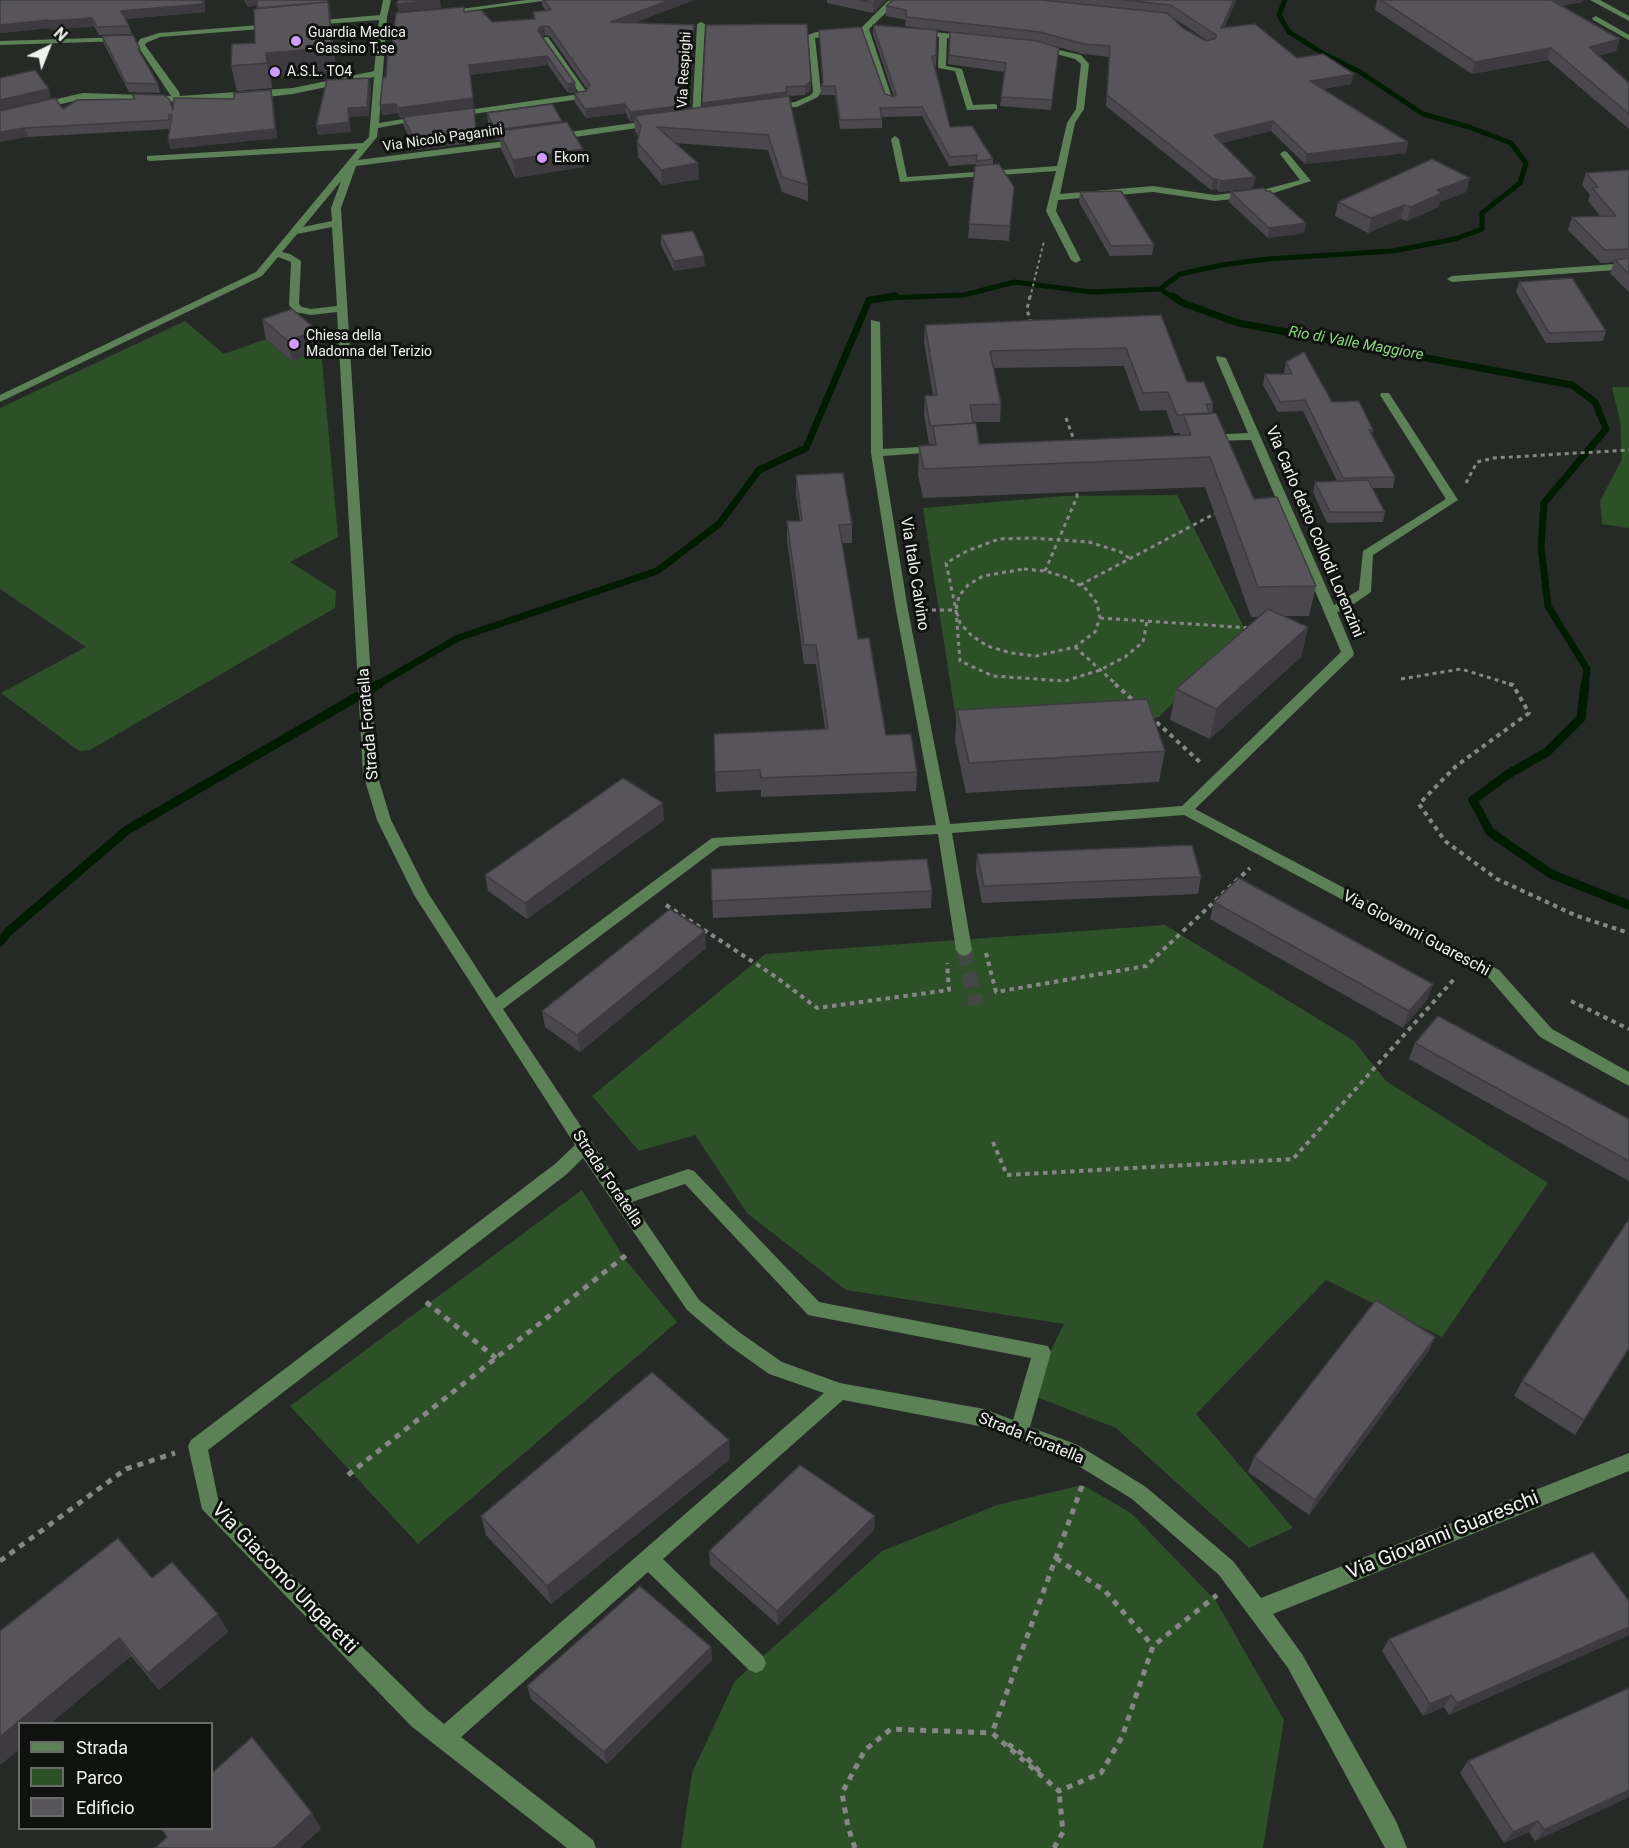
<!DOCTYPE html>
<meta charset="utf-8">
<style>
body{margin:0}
#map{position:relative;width:1629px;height:1848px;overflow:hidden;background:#262a26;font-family:Roboto,sans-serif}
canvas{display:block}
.legend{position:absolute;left:18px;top:1722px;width:195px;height:108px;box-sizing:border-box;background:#101210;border:2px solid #6a6c69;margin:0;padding:8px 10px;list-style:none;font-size:18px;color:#f0f2ef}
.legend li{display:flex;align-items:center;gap:12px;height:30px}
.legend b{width:30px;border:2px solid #6a6c69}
.north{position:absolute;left:18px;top:18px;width:60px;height:60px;-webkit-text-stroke:4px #101210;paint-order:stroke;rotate:43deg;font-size:16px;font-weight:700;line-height:24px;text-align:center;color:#f0f2ef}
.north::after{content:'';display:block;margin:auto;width:21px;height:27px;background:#f0f2ef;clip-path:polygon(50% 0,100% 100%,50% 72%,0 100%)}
</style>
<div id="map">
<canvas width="1629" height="1848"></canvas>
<ul class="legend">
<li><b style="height:8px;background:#5c8156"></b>Strada</li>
<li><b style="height:16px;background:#2e5029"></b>Parco</li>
<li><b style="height:16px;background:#57545a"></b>Edificio</li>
</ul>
<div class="north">N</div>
</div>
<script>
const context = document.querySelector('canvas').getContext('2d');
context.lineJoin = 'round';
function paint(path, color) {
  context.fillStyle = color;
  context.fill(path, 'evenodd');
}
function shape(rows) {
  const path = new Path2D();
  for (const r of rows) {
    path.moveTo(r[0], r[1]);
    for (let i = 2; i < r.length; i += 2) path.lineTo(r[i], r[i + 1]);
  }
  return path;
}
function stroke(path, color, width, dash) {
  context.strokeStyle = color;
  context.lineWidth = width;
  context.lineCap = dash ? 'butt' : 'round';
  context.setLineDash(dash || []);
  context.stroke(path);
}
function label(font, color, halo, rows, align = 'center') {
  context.font = font + ' Roboto,sans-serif';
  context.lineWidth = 6;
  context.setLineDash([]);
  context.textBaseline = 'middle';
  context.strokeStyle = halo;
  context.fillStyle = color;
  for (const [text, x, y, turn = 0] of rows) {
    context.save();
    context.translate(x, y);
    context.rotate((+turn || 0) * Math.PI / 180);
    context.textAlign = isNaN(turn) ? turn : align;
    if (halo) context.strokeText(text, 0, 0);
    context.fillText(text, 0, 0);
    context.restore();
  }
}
paint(shape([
 [185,321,224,354,266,339,292,361,321,349,338,537,290,562,336,591,335,608,90,750,79,751,1,693,86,647,0,589,0,408],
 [1612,387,1629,387,1629,528,1602,524,1600,501,1622,459,1620,421],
 [1177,495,1245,629,1159,717,958,732,923,508,1065,496],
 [1165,925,1354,1041,1386,1081,1548,1183,1442,1337,1326,1280,1196,1414,1293,1528,1249,1548,1116,1428,1029,1394,1064,1324,846,1290,747,1213,695,1135,639,1151,592,1096,765,954],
 [582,1190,624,1258,677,1322,418,1544,290,1406],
 [1083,1485,1131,1513,1216,1601,1284,1720,1263,1848,681,1848,692,1773,735,1681,882,1551,997,1505]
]), '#2e5029');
stroke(shape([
 [884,298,964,295,1015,282,1091,292,1160,289],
 [1174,298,1160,289,1180,274,1222,265,1267,259,1393,251,1455,239,1482,229,1482,213,1520,183,1526,163,1511,143,1469,127,1423,114,1360,72,1324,54,1289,32,1279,15,1285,0]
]), '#001c00', 5);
stroke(shape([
 [1172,296,1183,303,1238,323,1572,385,1595,402,1606,429,1544,503,1541,547,1548,606,1587,669,1585,685],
 [377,685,458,638,657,571,719,524,759,470,806,448,869,300,895,296]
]), '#001c00', 7);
stroke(shape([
 [1585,684,1581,718,1547,752,1510,773,1473,800,1490,832,1551,874,1629,905],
 [0,942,8,932,127,830,379,684]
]), '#001c00', 9);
stroke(shape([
 [964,950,976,1005]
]), '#444844', 15, [15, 8]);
stroke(shape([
 [1030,298,1044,241]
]), '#858885', 2, [3, 3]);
stroke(shape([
 [1030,296,1027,309,1031,324],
 [1066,418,1075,443],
 [1466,483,1477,462,1494,458,1629,450],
 [1129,558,1121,552,1089,542,1031,538,999,539,967,551,946,563,956,610,960,661,993,676,1065,681,1100,670,1125,657,1143,642,1147,621],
 [1024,569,1045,571,1068,578,1086,589,1097,603,1100,618,1095,632,1075,647,1036,656,1011,653,987,646,971,635,960,623,956,610,959,596,968,585,983,576,1024,569],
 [1045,571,1077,497,1077,489],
 [1080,585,1218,512],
 [924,610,956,610],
 [1100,618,1252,628],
 [1075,647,1117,685],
 [1401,679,1461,669,1513,685]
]), '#858885', 3, [4, 4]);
stroke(shape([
 [1115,684,1136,703],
 [1509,684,1513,685,1529,713,1456,766,1419,804,1445,841,1497,879,1577,916,1629,933],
 [1150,716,1202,764],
 [666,905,776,977,817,1008,949,990,947,963],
 [986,953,996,992,1146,966,1250,868],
 [1571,1001,1629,1029],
 [993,1142,1007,1175,1293,1159,1455,978]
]), '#858885', 4, [4.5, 4.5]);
stroke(shape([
 [426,1302,496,1358],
 [348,1475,630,1252],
 [1082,1486,992,1733,1059,1791,1101,1773,1122,1737,1153,1646,1217,1595],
 [1056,1558,1105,1591,1153,1646],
 [0,1561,126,1469,175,1453],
 [1008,1744,1024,1755,1041,1773],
 [855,1848,848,1827,842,1793,865,1750,891,1729,992,1733],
 [1054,1848,1063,1832,1059,1791]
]), '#858885', 5, [6, 6]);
paint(shape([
 [383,0,391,0,387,17,379,123,422,116,426,119,378,128,377,137,358,160,521,139,525,142,521,145,356,166,341,208,377,774,391,820,428,893,496,998,712,838,936,825,896,610,871,453,871,320,880,322,883,449,937,446,943,449,937,452,883,456,908,610,950,824,1182,806,1341,652,1251,440,1207,441,1201,438,1207,435,1248,433,1216,358,1217,356,1226,358,1334,605,1359,590,1363,551,1446,499,1380,395,1381,393,1389,393,1458,500,1373,555,1371,592,1345,610,1337,612,1354,653,1353,656,1195,809,1499,970,1552,1029,1629,1072,1629,1086,1540,1037,1489,978,1184,815,952,833,972,950,969,954,964,956,959,954,956,950,938,834,720,846,503,1009,624,1191,688,1169,694,1171,819,1302,1048,1346,1051,1352,1030,1427,1078,1445,1146,1487,1233,1561,1261,1598,1629,1453,1629,1471,1273,1614,1302,1654,1396,1821,1407,1848,1385,1848,1288,1668,1219,1575,1132,1499,1064,1457,984,1427,843,1400,663,1559,763,1656,766,1663,763,1670,756,1673,749,1670,648,1572,461,1737,593,1840,596,1848,567,1848,411,1726,202,1509,188,1446,191,1440,555,1164,575,1145,414,895,377,820,363,774,337,312,311,315,295,312,289,305,291,262,278,257,262,276,0,402,0,395,256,272,358,149,150,161,147,160,147,156,363,143,369,137,374,77,293,94,258,98,187,102,83,99,0,118,0,112,83,93,171,96,137,45,140,39,159,33,273,24,277,26,273,28,160,37,146,43,145,45,179,92,180,96,293,88,374,71,379,20,311,25,307,23,311,21,380,15,383,0],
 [341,181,331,208,332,221,303,227,341,181],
 [332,227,337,306,311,309,302,307,299,304,301,261,290,254,282,252,297,234,332,227],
 [583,1158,687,1310,727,1344,769,1374,824,1393,444,1724,427,1710,334,1619,218,1499,208,1450,567,1174,583,1158],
 [685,1184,808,1315,1031,1358,1013,1420,984,1409,840,1383,782,1362,739,1332,699,1300,632,1202,685,1184],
 [526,0,550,0,444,14,440,12,526,0],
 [893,0,905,0,894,5,869,29,894,104,887,102,862,33,815,38,821,92,818,97,797,107,768,109,768,105,795,102,811,95,813,92,808,35,816,32,853,31,862,27,888,1,893,0],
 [1590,0,1600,0,1629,16,1629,21,1590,0],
 [1596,16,1629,35,1629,40,1593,20,1592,18,1596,16],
 [701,22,705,24,700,118,696,121,692,118,697,24,701,22],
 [915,30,971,36,972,38,968,40,947,38,946,66,962,69,973,105,994,104,997,105,997,109,967,110,955,71,938,68,939,37,915,34,915,30],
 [126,37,127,39,123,41,0,45,0,41,126,37],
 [545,37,548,37,588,94,588,98,451,117,450,115,454,112,580,94,541,39,545,37],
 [1037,45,1081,55,1089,64,1084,109,1075,123,1060,194,1153,186,1215,195,1266,189,1300,180,1280,154,1284,151,1287,152,1311,181,1267,195,1215,201,1153,192,1058,200,1056,211,1081,260,1076,263,1071,260,1046,211,1056,171,900,182,891,139,895,136,899,139,907,177,1057,166,1067,123,1076,109,1081,64,1075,59,1037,49,1037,45],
 [655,120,659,123,658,125,554,140,550,137,554,134,655,120],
 [1629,263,1629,269,1452,282,1447,279,1452,276,1629,263]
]), '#5c8156');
paint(shape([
 [0,0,205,12,125,19,129,26,132,34,99,35,94,26,50,30,50,28,0,33],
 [244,0,327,0,331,17,330,17,336,73,271,78,272,88,237,91,231,66,255,43,257,5,248,7],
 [542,0,694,0,634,23,694,34,690,109,702,107,811,81,811,90,805,95,787,96,808,185,808,201,782,192,768,150,675,143,699,179,662,185,638,157,637,142,638,136,635,131,634,121,630,122,626,113,586,118,575,103,574,93,586,91,587,89,550,36,545,35,542,36,575,83,576,92,568,93,548,65,470,75,474,107,400,118,398,113,382,115,380,105,392,47,464,12,492,22,534,19,533,12,546,11,542,5],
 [827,0,886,0,873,13,827,3],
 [893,0,1236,0,1224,27,1297,58,1351,84,1323,89,1408,142,1406,153,1305,164,1271,131,1222,143,1255,177,1253,188,1219,192,1217,189,1211,190,1106,106,1109,57,1083,54,1044,43,1058,56,1051,110,1000,106,1005,72,948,64,950,32,993,37,905,26,906,20,886,16,886,6],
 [1169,15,1208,41,1206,41,1183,28],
 [1377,0,1583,0,1582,2,1561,6,1616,51,1598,56,1629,83,1629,129,1548,60,1472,74,1375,10],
 [873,25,937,30,936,65,934,65,950,127,993,159,993,164,1014,187,1009,241,968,238,976,164,949,166,922,116,882,117,882,128,840,129,835,95,821,95,821,86,823,84,819,30,885,94,894,97,873,34],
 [102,36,143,57,158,84,160,93,129,92,104,44],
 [271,90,273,99,277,138,170,149,170,129,28,137,0,111,63,109,133,99,132,94,173,110,234,99],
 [487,113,562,122,584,167,515,178,501,149,500,139,496,140,488,122],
 [403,117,478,142,416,150,404,127],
 [1629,170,1629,292,1610,273,1614,262,1601,263,1568,230,1572,217,1601,217,1588,201,1590,195,1582,185,1586,173],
 [1266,191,1306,223,1304,233,1268,238,1229,202,1231,192],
 [1080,192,1154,245,1152,255,1110,256,1079,202],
 [1466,192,1440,202,1438,207,1407,221,1401,219,1368,233,1335,216,1338,202],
 [661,235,705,266,674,271,661,245],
 [1519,282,1606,331,1603,341,1546,343,1516,292],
 [1161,315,1187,382,1213,404,1212,414,1254,499,1316,586,1309,616,1284,616,1308,627,1301,657,1210,739,1170,720,1176,689,1260,617,1251,617,1205,487,923,498,918,475,919,446,932,446,932,444,929,444,924,414,925,396,933,395,924,342,925,325],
 [1124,366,1140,411,1166,410,1174,433,1180,433,1179,436,979,444,973,422,1000,422,1001,404,993,368],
 [262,319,317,330,321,349,292,361,266,339],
 [1286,362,1332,402,1373,430,1372,434,1395,477,1393,488,1372,488,1385,512,1383,522,1327,523,1313,492,1315,482,1337,481,1303,411,1278,412,1263,385,1265,374,1285,374,1284,372],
 [796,475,852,524,852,543,842,543,858,639,886,735,917,772,916,791,761,797,761,790,716,792,714,734,825,729,816,664,804,664,787,540,787,521,800,521,796,494],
 [957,710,1165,751,1159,782,966,793,955,741],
 [664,820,527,919,488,891,485,875],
 [977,854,1201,877,1198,894,982,903,976,871],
 [711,869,932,891,931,908,713,918],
 [1214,902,1433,984,1427,1000,1403,1028,1210,919],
 [706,948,580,1052,545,1027,542,1011],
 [1415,1043,1629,1119,1629,1181,1409,1059],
 [1435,1337,1428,1352,1309,1515,1248,1472,1254,1457],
 [1629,1349,1575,1435,1514,1396,1522,1381],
 [730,1459,551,1604,486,1535,481,1516],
 [875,1516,874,1530,778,1625,710,1565,709,1551],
 [152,1578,218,1614,228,1632,159,1690,131,1656,0,1765],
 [1629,1601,1629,1635,1449,1715,1444,1707,1423,1716,1382,1651,1389,1639],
 [711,1647,712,1660,607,1764,531,1699,527,1686],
 [1468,1761,1629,1797,1535,1841,1529,1832,1504,1843,1460,1773]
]), '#4b484d');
paint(shape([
 [205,0,205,12,123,19,121,11],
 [246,0,258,0,259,5,248,7],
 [433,0,440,0,441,8,399,12,397,4],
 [670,0,694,0,612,31,611,22],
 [876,0,886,0,873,13,873,3],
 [1234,0,1236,0,1236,1,1220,38,1221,28],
 [1545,0,1583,0,1582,2,1543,9],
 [328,9,330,9,331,17,330,17,336,73,271,78,272,88,267,63,266,53],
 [92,18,94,26,50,30,50,28,0,33,0,25,48,20],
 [694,25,694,34,690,114,634,116,634,121,630,122,630,112],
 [544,26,545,35,540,37,538,31,539,28],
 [1620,39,1616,51,1585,59,1589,47],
 [1551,48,1548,60,1472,74,1475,62],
 [547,56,548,65,470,75,474,107,400,118,398,108,469,65],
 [1354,74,1351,84,1309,91,1310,81],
 [369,78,371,87,369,116,349,117,351,132,318,135,316,126,348,108],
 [811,81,811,90,805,95,805,86],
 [575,83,576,92,568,93,567,84],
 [49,89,51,98,0,110,0,100],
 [271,90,273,99,277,138,170,149,168,140],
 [787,92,787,101,702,112,702,103],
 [396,104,398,113,382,115,380,105],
 [625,104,626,113,586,118,585,109],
 [474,108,478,142,416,150,415,141],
 [562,121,563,131,499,131,500,139,496,140,495,130],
 [1273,121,1271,131,1213,145,1214,135],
 [25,128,28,137,0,142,0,132],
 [1408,142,1406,153,1305,164,1307,154],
 [583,149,584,167,515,178,513,160],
 [698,163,699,179,662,185,661,170],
 [1255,177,1253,188,1219,192,1221,181],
 [1470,178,1466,192,1440,202,1438,207,1407,221,1411,207,1437,190],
 [1213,179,1218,179,1217,189,1211,190],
 [1404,205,1401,219,1368,233,1371,218],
 [1306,223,1304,233,1268,238,1269,228],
 [704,256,705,266,674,271,674,261],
 [317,330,321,349,292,361,288,341],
 [1308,627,1301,657,1210,739,1216,709],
 [663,803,664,820,527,919,525,903],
 [705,931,706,948,580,1052,577,1035],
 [1433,984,1427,1000,1403,1028,1409,1011],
 [1435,1337,1428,1352,1309,1515,1315,1500],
 [729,1440,730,1459,551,1604,547,1586],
 [875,1516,874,1530,778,1625,777,1611],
 [218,1614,228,1632,159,1690,148,1673],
 [1629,1627,1629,1635,1449,1715,1457,1703],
 [119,1638,131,1656,50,1724,20,1724,20,1749,0,1765,0,1737],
 [711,1647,712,1660,607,1764,604,1752],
 [1451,1695,1444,1707,1423,1716,1430,1704],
 [1629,1790,1629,1797,1535,1841,1544,1830],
 [312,1813,321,1829,300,1848,274,1848],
 [1538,1821,1529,1832,1504,1843,1513,1832]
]), '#3d3b3f');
const building = shape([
 [0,0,203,0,203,4,121,11,129,26,97,27,92,18,48,21,48,20,0,25,0,0],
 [257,0,327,0,330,9,329,9,328,2,257,8,257,0],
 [398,0,433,0,397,4,398,0],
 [544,0,670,0,611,22,694,25,689,105,630,112,625,104,585,109,574,93,586,91,590,85,549,27,544,26,539,28,538,31,575,83,567,84,547,56,469,65,473,98,398,108,396,104,380,105,383,77,386,77,388,48,392,47,396,13,464,7,464,12,481,10,492,22,535,19,533,12,551,10,544,0],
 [859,0,876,0,873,3,859,0],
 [893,0,1042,0,1167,13,1183,28,1206,41,1216,38,1216,35,1171,5,1124,0,1234,0,1221,28,1255,24,1297,58,1323,54,1354,74,1310,81,1408,142,1307,154,1273,121,1214,135,1255,177,1221,181,1218,179,1213,179,1107,95,1110,46,1084,44,1040,32,906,17,906,10,886,6,893,0],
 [1381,0,1551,0,1620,39,1589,47,1629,83,1629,114,1551,48,1475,62,1381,0],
 [328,2,332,48,266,53,267,63,231,66,232,44,255,43,254,9,328,2],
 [807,24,811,81,805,86,786,87,787,92,702,103,706,25,807,24],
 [873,25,937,30,936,56,932,56,950,127,972,126,993,159,976,161,977,155,950,157,922,107,880,108,882,119,840,120,835,86,821,86,823,83,819,30,861,27,885,94,894,97,896,94,873,25],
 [950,32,1038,41,1059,48,1052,100,1001,97,1006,63,949,55,950,32],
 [133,35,140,49,138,49,158,84,126,83,102,36,133,35],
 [35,70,49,89,0,100,0,78,35,70],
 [369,78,367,107,348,108,349,122,316,126,327,80,369,78],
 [271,90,275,129,168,140,172,115,169,115,169,120,25,128,0,132,0,111,55,98,63,109,77,100,135,99,132,94,164,95,169,99,173,110,174,98,234,99,234,93,271,90],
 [789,96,808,185,782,177,768,135,657,127,698,163,661,170,637,142,641,126,634,116,789,96],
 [552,104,562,121,495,130,487,113,552,104],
 [474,108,476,132,415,141,403,117,474,108],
 [567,122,583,149,513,160,499,131,567,122],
 [1432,159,1470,178,1437,190,1442,193,1411,207,1404,205,1371,218,1338,202,1432,159],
 [999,164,1014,187,1010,226,969,224,975,166,999,164],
 [1629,170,1629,249,1605,250,1572,217,1616,216,1592,188,1598,187,1586,173,1629,170],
 [1264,188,1266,191,1270,191,1306,223,1269,228,1231,192,1264,188],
 [1121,191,1154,245,1111,246,1080,192,1121,191],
 [693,231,704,256,674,261,661,235,693,231],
 [1629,258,1629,274,1615,260,1629,258],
 [1572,278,1606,331,1549,333,1519,282,1572,278],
 [292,309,317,330,288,341,262,319,292,309],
 [1161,315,1187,382,1204,382,1213,404,1206,404,1210,414,1177,415,1168,392,1143,393,1126,348,990,351,1001,404,970,405,973,423,930,426,925,396,937,395,925,325,1161,315],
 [1304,352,1332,402,1359,401,1373,430,1369,430,1395,477,1343,478,1305,400,1280,402,1265,374,1292,374,1286,362,1304,352],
 [1216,413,1254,499,1277,497,1316,586,1258,587,1210,457,924,469,919,446,936,445,933,426,976,423,979,444,1191,435,1183,414,1216,413],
 [843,473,852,524,839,525,858,639,869,638,886,735,911,734,917,772,761,778,760,770,715,772,714,734,828,729,816,645,804,645,787,521,802,521,796,475,843,473],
 [1368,480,1385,512,1330,512,1315,482,1368,480],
 [1268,609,1308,627,1216,709,1176,689,1268,609],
 [1147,699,1165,751,969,763,957,710,1147,699],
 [623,778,663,803,525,903,485,875,623,778],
 [1192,845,1201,877,984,886,977,854,1192,845],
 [927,859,932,891,712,901,711,869,927,859],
 [1239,878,1433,984,1409,1011,1214,902,1239,878],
 [670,909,705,931,577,1035,542,1011,670,909],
 [1438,1016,1629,1119,1629,1161,1415,1043,1438,1016],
 [1629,1219,1629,1348,1584,1420,1522,1381,1629,1219],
 [1376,1300,1435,1337,1315,1500,1254,1457,1376,1300],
 [652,1372,729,1440,547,1586,481,1516,652,1372],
 [800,1465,875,1516,777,1611,709,1551,800,1465],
 [118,1538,152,1578,172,1562,218,1614,148,1673,119,1638,0,1737,0,1631,118,1538],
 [1593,1552,1629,1601,1629,1627,1457,1703,1451,1695,1430,1704,1389,1639,1593,1552],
 [640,1586,711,1647,604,1752,527,1686,640,1586],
 [1629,1688,1629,1790,1544,1830,1538,1821,1513,1832,1468,1761,1629,1688],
 [252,1737,312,1813,274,1848,155,1848,167,1837,161,1828,212,1828,212,1773,252,1737]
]);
paint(building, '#57545a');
stroke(building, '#3d3b3f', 1.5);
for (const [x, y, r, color] of [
 [296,41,6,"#d29cfd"],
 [275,72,6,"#d29cfd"],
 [542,158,6,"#d29cfd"],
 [294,344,6,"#d29cfd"]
]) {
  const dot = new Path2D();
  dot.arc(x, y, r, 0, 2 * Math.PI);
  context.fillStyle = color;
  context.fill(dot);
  stroke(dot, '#101210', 2);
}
label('14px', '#f0f2ef', '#101210', [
 ["Guardia Medica",308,33],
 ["- Gassino T.se",308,49],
 ["A.S.L. TO4",287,72],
 ["Ekom",554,158],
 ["Chiesa della",306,336],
 ["Madonna del Terizio",306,352]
], 'left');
label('14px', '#f0f2ef', '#101210', [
 ["Via Respighi",685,70,-87],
 ["Via Nicolò Paganini",443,139,-8]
]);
label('italic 15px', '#88d57c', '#101210', [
 ["Rio di Valle Maggiore",1356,344,10]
]);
label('16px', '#f0f2ef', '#101210', [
 ["Via Carlo detto Collodi Lorenzini",1314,532,67],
 ["Via Italo Calvino",914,574,81],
 ["Strada Foratella",369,724,-95],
 ["Via Giovanni Guareschi",1416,934,28],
 ["Strada Foratella",607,1179,56],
 ["Strada Foratella",1031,1439,22]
]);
label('20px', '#f0f2ef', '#101210', [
 ["Via Giovanni Guareschi",1443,1536,-22],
 ["Via Giacomo Ungaretti",284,1579,46]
]);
</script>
